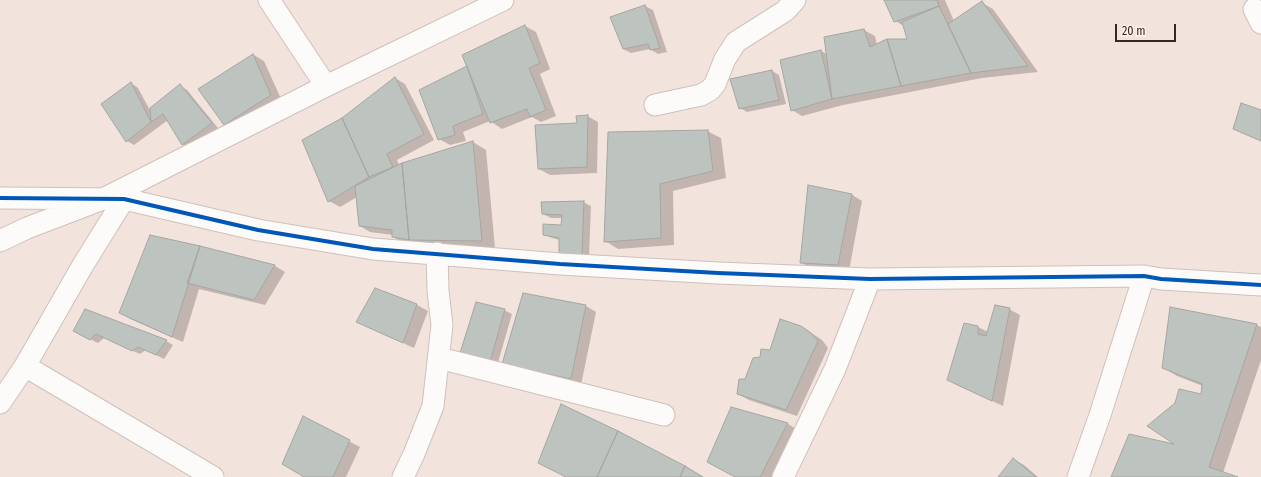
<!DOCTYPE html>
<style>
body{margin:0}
#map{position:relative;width:1261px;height:477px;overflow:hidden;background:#f3e3dd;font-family:"Fira Sans Condensed",sans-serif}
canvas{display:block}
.scale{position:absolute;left:1115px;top:24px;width:61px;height:18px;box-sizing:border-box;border:2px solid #352823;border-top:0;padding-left:5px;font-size:12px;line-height:14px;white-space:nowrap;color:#352823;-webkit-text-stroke:3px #fef0ea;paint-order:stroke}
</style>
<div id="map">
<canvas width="1261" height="477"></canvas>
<div class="scale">20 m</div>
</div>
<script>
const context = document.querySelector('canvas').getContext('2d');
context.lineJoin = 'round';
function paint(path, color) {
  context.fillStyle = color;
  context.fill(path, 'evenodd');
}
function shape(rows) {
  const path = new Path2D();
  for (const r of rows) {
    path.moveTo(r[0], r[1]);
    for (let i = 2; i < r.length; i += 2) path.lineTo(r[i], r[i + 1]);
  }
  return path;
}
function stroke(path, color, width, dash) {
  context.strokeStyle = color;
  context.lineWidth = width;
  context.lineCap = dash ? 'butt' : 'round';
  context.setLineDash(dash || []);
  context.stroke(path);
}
paint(shape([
 [886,0,945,0,954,21,982,3,993,9,1038,72,982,78,843,105,802,116,792,110,821,51,827,54,864,30,875,36,877,45,908,40,904,26,895,21],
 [645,6,653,10,667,52,658,54,650,49,631,53,623,49,611,18],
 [525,26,536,32,550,69,540,74,556,116,541,122,532,117,502,129,490,121,463,132,466,141,450,145,439,139,467,66],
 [254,55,264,61,282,101,236,130,225,124,200,90],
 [772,71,779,75,786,104,747,112,740,108],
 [395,78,405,84,434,140,397,160,399,165,473,142,486,150,495,248,404,243,393,237,393,235,370,232,360,226,357,197,340,207,329,201,343,119],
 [131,83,138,88,151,112,180,86,187,90,218,128,190,148,182,144,168,120,134,145,127,141],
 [587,116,598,122,597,173,550,175,539,169,578,124],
 [707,131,721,138,726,178,673,191,674,245,618,249,605,241],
 [851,194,862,201,849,271,811,269,801,262],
 [583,202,591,206,589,258,567,258,560,240,552,238,544,234,562,227,562,218,551,218,543,214],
 [150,236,275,266,285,272,265,305,199,289,183,342,130,319,120,312],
 [375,289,417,305,428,311,414,348,368,327],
 [586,306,596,312,581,385,503,363],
 [1009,309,1020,315,1003,406,959,386,965,324,978,327,988,332],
 [1171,309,1257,325,1261,327,1261,360,1223,473,1234,477,1112,477,1178,446,1202,395,1203,386,1177,376,1164,368],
 [85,310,166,341,173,345,164,359,146,350,140,354,104,338,98,343,82,335],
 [504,310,512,314,497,366,461,353],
 [801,326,822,340,828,348,797,416,749,400,738,394,745,380,770,351],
 [303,417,360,447,346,477,306,477],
 [788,424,798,430,773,477,737,477],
 [1013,459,1024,465,1038,477,999,477]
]), '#0003');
const building = shape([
 [884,0,937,0,939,6,894,22,884,0],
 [982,1,1028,66,971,73,948,24,982,1],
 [645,5,660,48,650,50,648,44,623,49,610,17,645,5],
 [939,6,971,73,901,86,887,39,907,39,902,22,939,6],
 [525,25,540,63,529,68,546,110,530,117,527,109,490,123,462,55,525,25],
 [864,29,870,47,887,39,901,86,832,99,824,37,864,29],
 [821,50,832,99,791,111,780,60,821,50],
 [253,54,271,95,224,125,198,89,253,54],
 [467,66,483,114,453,126,455,135,438,140,419,90,467,66],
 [772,70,779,100,739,109,730,79,772,70],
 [395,77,424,134,387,154,393,167,369,177,342,118,395,77],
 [131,82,151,122,126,142,101,104,131,82],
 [180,84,212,123,182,145,163,114,151,122,150,108,180,84],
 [1241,103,1261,110,1261,141,1233,129,1241,103],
 [588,115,587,167,538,169,535,125,577,123,576,116,588,115],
 [342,118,369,177,328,202,302,140,342,118],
 [708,130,713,171,660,184,661,238,604,242,608,132,708,130],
 [473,141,482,241,409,240,402,163,473,141],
 [402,163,409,240,392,237,392,230,359,226,355,186,402,163],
 [808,185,852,194,838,265,800,263,808,185],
 [584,201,582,255,559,254,559,238,543,235,543,224,561,225,562,215,542,214,541,202,584,201],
 [150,235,200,246,172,337,119,313,150,235],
 [200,246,275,265,254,300,187,283,200,246],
 [375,288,417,304,403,343,356,322,375,288],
 [523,293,586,305,571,379,502,364,523,293],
 [476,302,505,309,490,362,460,353,476,302],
 [995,305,1010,308,992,401,947,380,964,323,978,326,978,334,986,336,995,305],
 [1170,307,1257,324,1209,467,1238,477,1111,477,1129,434,1174,444,1147,426,1175,403,1179,389,1201,394,1202,384,1162,368,1170,307],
 [85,309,167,340,156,355,138,347,132,351,96,334,90,340,73,331,85,309],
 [780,319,801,326,811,333,818,341,786,410,737,394,739,379,745,379,753,358,760,357,761,349,770,350,780,319],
 [561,404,618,431,597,477,566,477,538,463,561,404],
 [731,407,788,423,760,477,735,477,707,462,731,407],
 [303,416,350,440,333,477,304,477,282,464,303,416],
 [618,431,685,466,680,477,597,477,618,431],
 [1013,458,1036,477,998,477,1013,458],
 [685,466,703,477,680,477,685,466]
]);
paint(building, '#bdc4bf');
stroke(building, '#a5a5a1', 1);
const street = shape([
 [269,0,326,86],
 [1254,9,1261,23],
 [655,105,701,95,710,90,715,84,725,59,736,42,785,11,795,0],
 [0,198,124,199,258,230,373,249,560,264,718,273,870,279,1144,276,1161,279,1261,285],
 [0,241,27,228,103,199,326,86,503,0],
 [439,358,664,415],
 [25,366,213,477],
 [0,403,25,366,83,265,124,199],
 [403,477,414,454,433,406,442,325,438,291,437,253],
 [783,477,835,369,870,279],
 [1078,477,1100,415,1144,276]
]);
stroke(street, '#cec0bb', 23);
stroke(street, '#fdfbfa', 21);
stroke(shape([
 [0,198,124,199,258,230,373,249,560,264,718,273,870,279,1144,276,1161,279,1261,285]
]), '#0057b8', 4);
</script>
